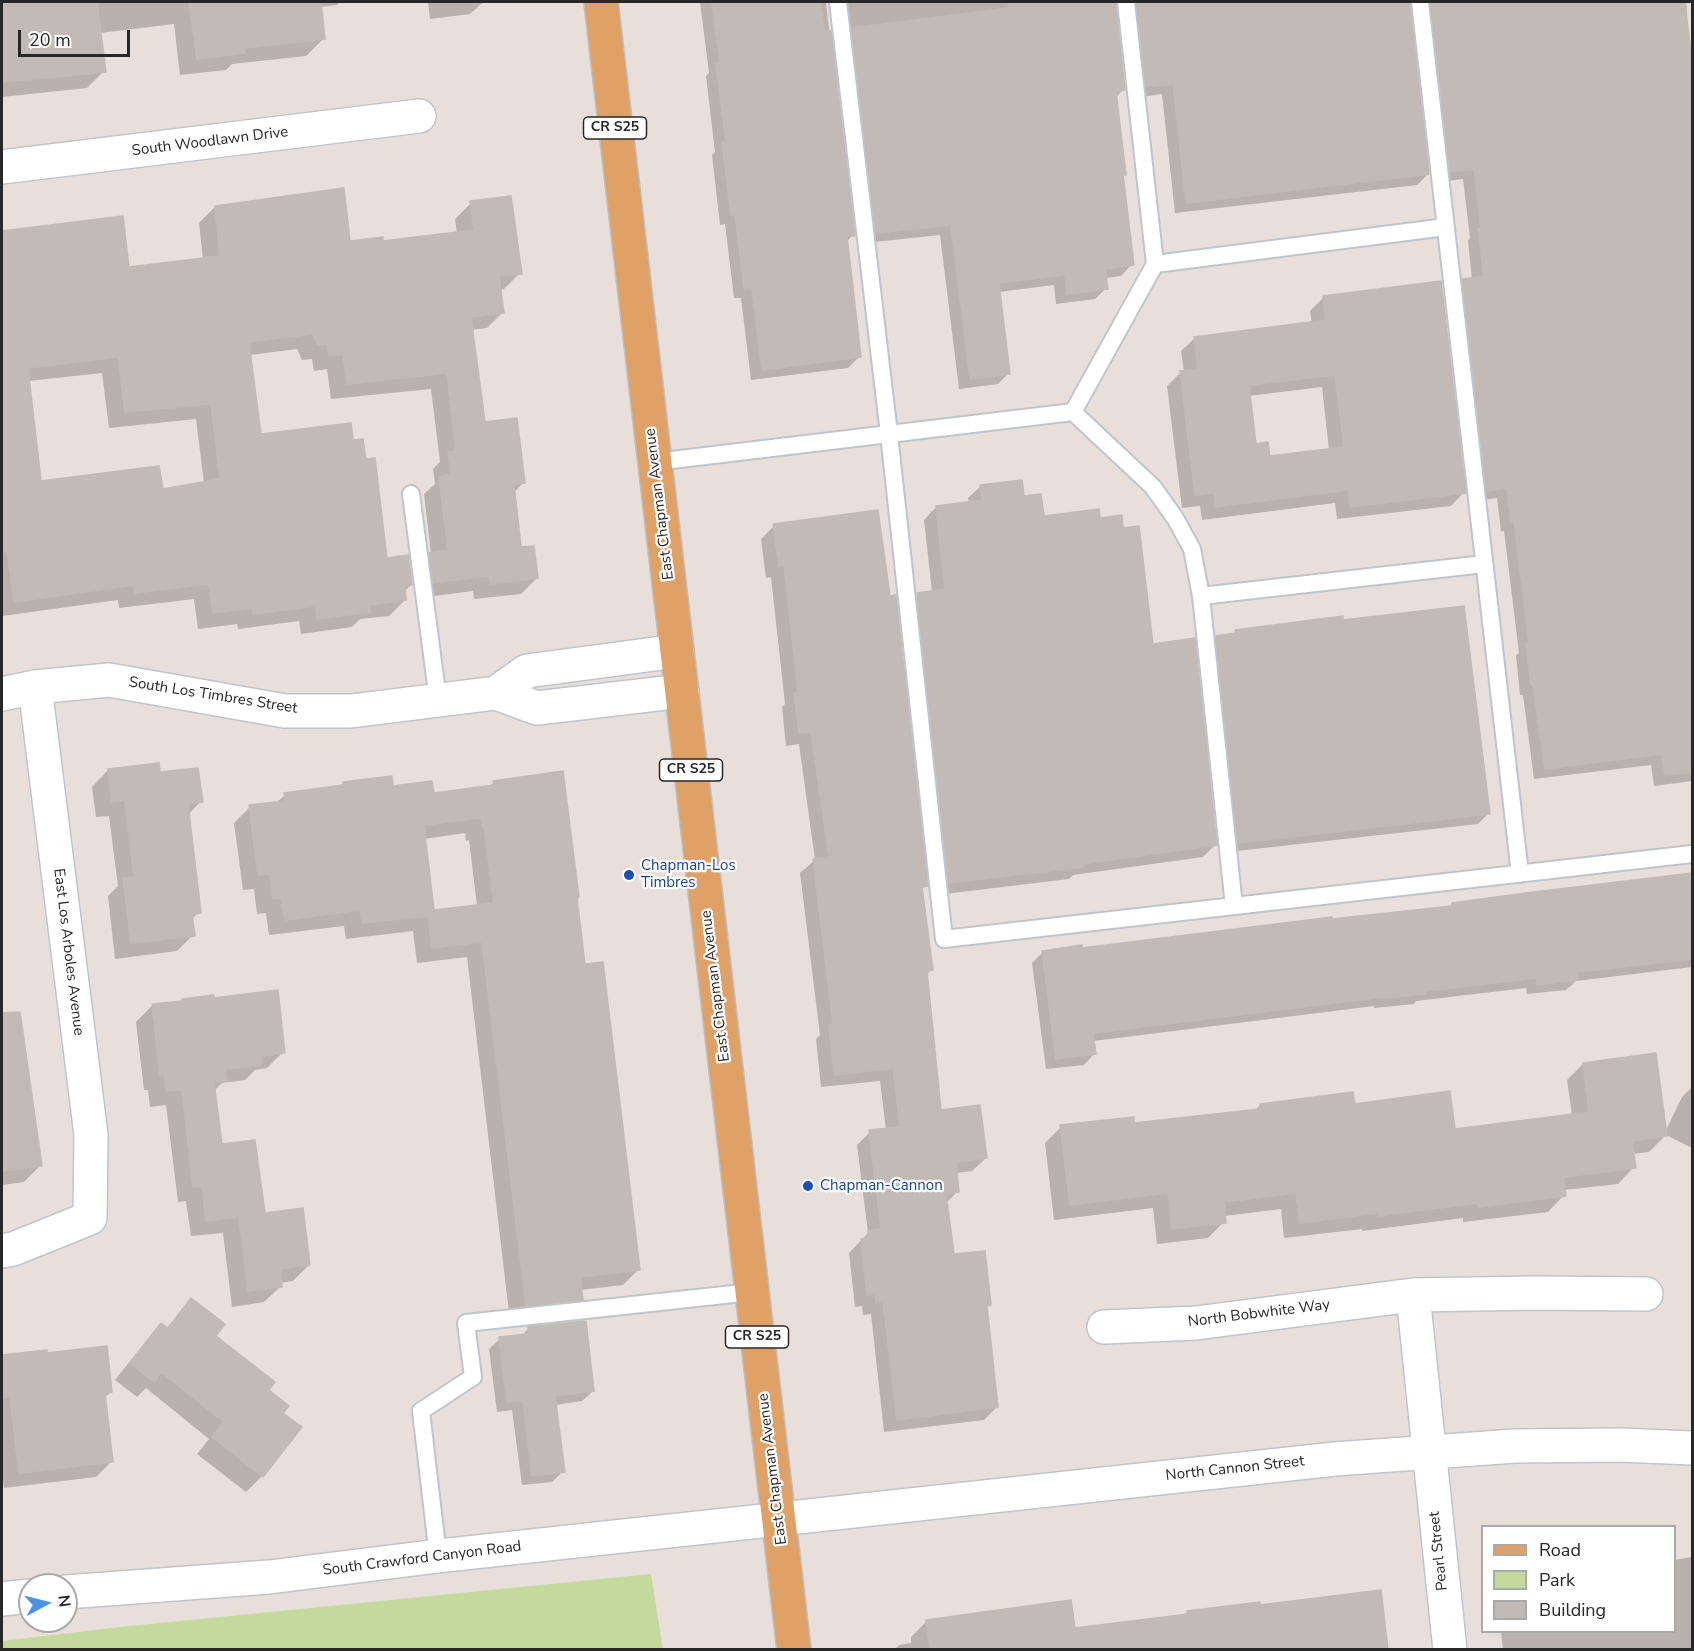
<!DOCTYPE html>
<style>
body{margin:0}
#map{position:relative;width:1694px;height:1651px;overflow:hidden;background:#e8deda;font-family:"Nunito Sans",sans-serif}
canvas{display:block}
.frame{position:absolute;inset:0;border:3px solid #272727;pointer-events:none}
.legend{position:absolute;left:1481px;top:1525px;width:195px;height:108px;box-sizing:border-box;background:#fff;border:2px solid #a9a9a9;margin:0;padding:8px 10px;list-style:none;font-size:18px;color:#272727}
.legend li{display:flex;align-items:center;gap:12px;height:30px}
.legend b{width:30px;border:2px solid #a9a9a9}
.north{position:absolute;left:18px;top:1573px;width:60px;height:60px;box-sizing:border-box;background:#fff;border:2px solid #a9a9a9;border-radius:50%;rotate:83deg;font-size:16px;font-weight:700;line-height:24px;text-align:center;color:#272727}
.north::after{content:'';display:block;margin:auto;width:21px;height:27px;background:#4a93e6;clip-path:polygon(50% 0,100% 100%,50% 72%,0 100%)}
.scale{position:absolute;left:18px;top:30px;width:112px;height:27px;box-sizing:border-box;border:3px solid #272727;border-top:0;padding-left:8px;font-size:18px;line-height:21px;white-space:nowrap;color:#272727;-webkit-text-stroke:4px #fff;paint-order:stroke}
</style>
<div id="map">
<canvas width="1694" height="1651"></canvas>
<div class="frame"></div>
<ul class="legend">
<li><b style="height:8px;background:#e0a167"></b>Road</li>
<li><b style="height:16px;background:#c3da9c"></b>Park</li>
<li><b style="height:16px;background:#c1bab6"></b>Building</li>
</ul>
<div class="north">N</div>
<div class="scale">20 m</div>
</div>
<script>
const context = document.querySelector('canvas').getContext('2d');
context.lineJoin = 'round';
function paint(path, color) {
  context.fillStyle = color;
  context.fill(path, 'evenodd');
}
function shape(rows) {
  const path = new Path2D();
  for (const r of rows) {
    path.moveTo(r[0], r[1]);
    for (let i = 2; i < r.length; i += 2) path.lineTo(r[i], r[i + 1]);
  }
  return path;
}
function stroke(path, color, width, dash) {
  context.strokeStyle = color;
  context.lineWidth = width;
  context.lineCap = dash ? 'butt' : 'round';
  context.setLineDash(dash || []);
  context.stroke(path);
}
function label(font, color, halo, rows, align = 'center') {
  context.font = font + ' "Nunito Sans",sans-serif';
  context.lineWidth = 4.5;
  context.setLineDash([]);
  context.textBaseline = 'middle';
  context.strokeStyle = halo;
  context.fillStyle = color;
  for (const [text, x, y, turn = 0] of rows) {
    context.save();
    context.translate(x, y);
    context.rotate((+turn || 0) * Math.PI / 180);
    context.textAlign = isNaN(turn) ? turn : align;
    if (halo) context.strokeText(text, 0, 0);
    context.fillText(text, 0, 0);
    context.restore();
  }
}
paint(shape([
 [651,1574,663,1649,2,1649,2,1641,120,1627]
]), '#c3da9c');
paint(shape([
 [2,2,340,2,337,5,320,7,323,39,306,56,232,64,226,70,180,75,174,24,100,33,104,71,87,88,2,97],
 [428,2,483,2,470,14,430,19],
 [700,2,1686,2,1687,11,1685,13,1692,77,1692,781,1654,786,1651,765,1534,779,1523,695,1520,695,1516,655,1519,653,1504,531,1501,531,1497,498,1476,501,1452,291,1463,280,1472,279,1468,241,1470,238,1463,179,1439,182,1414,3,1408,3,1428,174,1417,185,1175,213,1162,94,1135,98,1118,2,1114,3,1124,89,1115,98,1125,174,1121,178,1132,264,1121,276,1105,278,1106,288,1095,299,1056,304,1054,285,999,292,1009,373,998,384,959,389,940,235,865,243,831,3,826,3,853,235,846,242,859,357,848,368,751,380,741,298,734,298,725,224,720,225,712,155,715,152,706,76,709,73],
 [471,203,520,273,504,289,500,290,503,312,487,328,471,330,483,424,523,483,513,493,520,549,537,578,521,594,474,599,473,591,418,598,414,570,431,554,424,494,435,484,433,469,440,462,431,389,331,399,327,369,314,371,312,359,302,360,297,349,250,355,259,436,352,441,386,560,411,585,404,592,405,600,389,616,360,619,352,627,301,634,299,621,238,629,237,624,198,629,194,599,119,608,118,600,2,616,2,232,121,218,127,269,203,259,199,223,215,207,349,242,382,243,457,234,455,219],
 [102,373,109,428,196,419,204,483,161,491,40,482,28,381],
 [1324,297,1464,492,1451,506,1337,519,1335,503,1202,520,1200,506,1182,508,1167,386,1180,373,1184,372,1181,351,1195,338,1312,324,1310,311],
 [1322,387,1329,450,1268,458,1255,446,1248,396],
 [981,486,1022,498,1043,518,1099,519,1122,530,1152,646,1215,845,1203,857,1073,875,1069,879,936,895,905,607,918,594,932,592,924,520,936,507,969,503,968,498],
 [774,526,926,885,921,890,932,969,926,975,939,1112,986,1158,972,1171,955,1173,958,1191,946,1203,953,1256,989,1305,986,1308,997,1407,984,1420,884,1432,871,1314,863,1315,862,1306,855,1307,849,1253,868,1233,857,1145,870,1132,886,1130,880,1081,821,1087,816,1039,820,1035,800,873,815,860,799,744,786,746,782,707,785,704,771,577,766,578,761,539],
 [1236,631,1489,813,1478,824,1228,852,1206,648,1216,637,1233,635],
 [108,770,159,774,201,801,188,815,199,912,191,920,193,935,177,951,115,959,108,896,118,886,109,816,96,817,92,787],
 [494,782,575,898,584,966,639,1269,623,1285,580,1290,581,1299,566,1315,510,1321,467,957,417,963,413,931,346,939,344,926,269,935,266,913,257,914,254,889,243,890,234,823,250,807,276,803,285,795,340,787,344,784,392,787,432,794,488,788],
 [465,833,466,841,469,840,477,906,432,912,424,839],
 [1692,874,1692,967,1576,981,1566,990,1527,994,1526,988,1416,1001,1414,1004,1374,1008,1374,1006,1093,1041,1094,1054,1084,1065,1046,1069,1032,963,1043,952,1081,950,1450,907,1452,904,1526,894],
 [183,1000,283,1052,267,1068,255,1070,245,1080,222,1083,214,1091,221,1146,264,1215,309,1265,293,1281,280,1283,281,1286,264,1302,232,1307,223,1233,191,1236,186,1201,178,1202,166,1105,150,1107,148,1090,144,1090,136,1022,152,1006,181,1003],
 [21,1026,40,1166,24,1182,2,1185,2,1028],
 [1583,1064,1665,1132,1682,1097,1692,1087,1692,1148,1666,1135,1649,1152,1632,1154,1634,1167,1618,1184,1564,1190,1564,1195,1548,1212,1463,1222,1463,1218,1362,1231,1362,1229,1284,1238,1281,1209,1224,1216,1224,1222,1208,1238,1157,1244,1153,1208,1054,1220,1045,1143,1061,1127,1133,1124,1255,1111,1260,1105,1354,1106,1453,1131,1572,1115,1567,1080],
 [192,1300,214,1336,281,1413,300,1428,262,1476,246,1492,197,1454,209,1439,146,1388,137,1397,115,1380,146,1341,162,1325,166,1329],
 [529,1328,593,1391,582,1401,555,1405,563,1471,552,1482,522,1485,512,1410,497,1412,489,1349,500,1339,521,1336],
 [46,1351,46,1355,111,1392,104,1398,112,1461,96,1477,4,1488,2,1470,2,1357],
 [1692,1557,1692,1650,1503,1650,1501,1632,1674,1632,1674,1560],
 [1259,1607,1387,1650,894,1650,899,1645,911,1643,911,1637,927,1621,1074,1630,1184,1616,1188,1612]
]), '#0003');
const building = shape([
 [2,2,97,2,106,72,2,82,2,2],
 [189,2,321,2,325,39,244,48,245,53,197,59,189,2],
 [712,2,820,2,824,31,831,31,855,236,847,236,861,357,762,370,752,287,744,288,735,214,731,215,722,142,726,142,716,64,720,63,712,2],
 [1008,2,1116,2,1125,90,1116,91,1126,175,1123,175,1134,265,1105,269,1108,289,1067,294,1065,275,999,283,1010,374,970,379,951,225,876,233,852,28,1009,8,1008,2],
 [1137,2,1410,2,1429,174,1186,203,1173,84,1146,87,1137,2],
 [1431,2,1685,2,1692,64,1692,772,1665,775,1662,754,1545,769,1533,685,1531,685,1526,643,1529,643,1514,520,1511,521,1507,488,1487,491,1462,279,1484,276,1478,229,1481,228,1474,169,1450,172,1431,2],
 [344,188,350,241,383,237,383,241,474,230,470,201,511,196,522,274,499,276,504,313,471,317,485,422,517,418,525,483,514,484,521,547,534,546,538,578,490,584,489,576,433,583,429,553,448,550,439,477,451,474,448,452,456,451,447,373,347,384,343,354,329,356,328,344,318,345,313,334,249,342,261,434,351,423,353,440,363,439,366,459,375,458,387,558,408,555,412,585,405,586,406,600,369,605,370,612,317,619,315,606,253,614,253,608,213,613,209,584,135,593,134,585,14,602,7,551,2,552,2,231,123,216,129,267,220,256,215,206,344,188],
 [118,357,125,412,211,404,220,479,163,489,159,466,41,481,28,368,118,357],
 [1441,281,1466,493,1350,507,1348,490,1215,507,1214,493,1195,495,1180,371,1198,369,1194,337,1326,320,1323,296,1441,281],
 [1335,375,1344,447,1270,456,1268,442,1256,444,1249,385,1335,375],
 [1022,480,1024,496,1041,494,1044,516,1099,509,1100,518,1122,515,1123,528,1139,526,1153,644,1195,638,1217,845,1082,864,1083,867,948,883,917,593,945,589,936,506,982,500,980,485,1022,480],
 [878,510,890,596,896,595,928,886,922,887,933,970,927,971,941,1110,980,1105,987,1158,956,1162,959,1192,946,1194,954,1254,985,1251,991,1305,987,1306,998,1407,897,1420,883,1302,876,1303,875,1294,867,1295,861,1239,868,1238,868,1231,881,1229,869,1130,900,1127,893,1068,834,1075,829,1025,833,1024,813,859,829,857,811,732,799,733,794,693,798,692,784,565,779,566,773,524,878,510],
 [1464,606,1490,814,1238,843,1216,636,1236,633,1235,630,1343,616,1343,620,1464,606],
 [159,763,160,772,198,768,203,802,188,804,201,913,192,914,195,936,131,943,123,878,134,877,125,800,112,802,108,769,159,763],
 [563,771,579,897,577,898,585,964,603,962,640,1270,580,1277,583,1300,526,1306,482,942,432,948,428,916,362,923,360,910,285,920,281,898,273,899,270,874,258,875,249,805,285,801,284,793,343,785,343,782,392,776,393,786,432,781,434,793,494,785,493,781,563,771],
 [481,818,482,826,484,825,494,903,434,910,424,825,481,818],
 [1692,873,1692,959,1577,972,1578,980,1537,985,1537,978,1426,991,1426,994,1384,998,1384,997,1093,1033,1096,1054,1056,1059,1042,951,1082,945,1082,948,1332,917,1332,919,1452,906,1452,903,1526,893,1692,873],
 [278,990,285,1053,261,1056,262,1065,225,1069,227,1081,214,1082,222,1144,255,1140,265,1213,303,1208,310,1265,280,1269,282,1287,248,1291,239,1217,206,1221,202,1186,193,1187,182,1090,166,1091,164,1074,160,1075,152,1004,183,1001,182,999,214,995,214,998,278,990],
 [20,1012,42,1166,2,1171,2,1013,20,1012],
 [1656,1053,1667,1136,1632,1141,1636,1168,1563,1177,1566,1196,1479,1207,1478,1203,1378,1216,1378,1213,1300,1223,1296,1193,1224,1202,1226,1223,1172,1229,1168,1193,1070,1205,1060,1125,1134,1117,1134,1123,1260,1109,1260,1104,1353,1092,1355,1104,1450,1091,1455,1129,1589,1112,1583,1063,1656,1053],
 [191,1298,225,1324,216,1336,275,1382,269,1390,289,1406,283,1413,302,1427,263,1477,212,1437,224,1422,161,1372,154,1382,130,1363,161,1323,168,1328,191,1298],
 [586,1321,594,1391,555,1396,565,1472,532,1476,523,1400,507,1402,499,1337,529,1334,528,1327,586,1321],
 [107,1346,112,1392,105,1393,113,1462,19,1473,10,1397,2,1398,2,1355,47,1350,47,1353,107,1346],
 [1381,1590,1388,1650,930,1650,926,1620,1071,1600,1075,1628,1188,1614,1187,1611,1260,1602,1260,1605,1381,1590]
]);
paint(building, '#c1bab6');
stroke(building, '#c3bab4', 1.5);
const lane = shape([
 [838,2,889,434,944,939,1692,854],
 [1126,2,1155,264],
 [1420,2,1520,874],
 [655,462,1073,412],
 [411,494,438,700],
 [1201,596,1484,564],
 [1234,906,1201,596,1192,549,1175,518,1153,487,1073,412,1155,264,1446,227],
 [438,1556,421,1411,473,1377,466,1323,752,1292]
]);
const street = shape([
 [2,167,419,116],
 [496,693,537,708,682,691],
 [2,694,35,687,109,680,285,711,351,711,496,693,527,671,677,651],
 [2,1251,13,1249,90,1218,91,1135,35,687],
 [1413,1295,1450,1650],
 [1104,1327,1196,1323,1413,1295,1535,1293,1646,1294]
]);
const secondary = shape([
 [66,1592,269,1577,438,1556,1335,1459,1515,1446,1620,1445,1692,1448],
 [2,1599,30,1596]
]);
const primary = shape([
 [601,2,794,1650]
]);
stroke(lane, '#bfc5cd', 20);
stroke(street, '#bfc5cd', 36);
stroke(secondary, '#bfc5cd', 36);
stroke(primary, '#bebebe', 36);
stroke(lane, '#fff', 16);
stroke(street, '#fff', 33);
stroke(secondary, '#fff', 33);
stroke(primary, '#e0a167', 33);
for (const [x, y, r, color] of [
 [629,875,6,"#1a4fb4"],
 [808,1186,6,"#1a4fb4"]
]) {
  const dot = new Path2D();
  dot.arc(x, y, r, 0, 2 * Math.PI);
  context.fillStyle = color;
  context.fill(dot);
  stroke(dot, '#fff', 2);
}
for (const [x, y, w] of [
 [615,128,63],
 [691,770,63],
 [757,1337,63]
]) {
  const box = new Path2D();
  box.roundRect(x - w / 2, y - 11, w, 22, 4.5);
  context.fillStyle = '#fff';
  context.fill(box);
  stroke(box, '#272727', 1.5);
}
label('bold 14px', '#272727', null, [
 ["CR S25",615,128],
 ["CR S25",691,770],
 ["CR S25",757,1337]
]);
label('15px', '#272727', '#fff', [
 ["South Woodlawn Drive",210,142,-7],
 ["East Chapman Avenue",660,504,-97],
 ["South Los Timbres Street",213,696,9],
 ["East Los Arboles Avenue",68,952,83],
 ["East Chapman Avenue",716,986,-97],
 ["North Bobwhite Way",1259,1314,-7],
 ["East Chapman Avenue",773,1469,-97],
 ["North Cannon Street",1235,1469,-6],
 ["Pearl Street",1439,1551,-96],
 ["South Crawford Canyon Road",422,1559,-7]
]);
label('15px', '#164399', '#fff', [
 ["Chapman-Los",641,866],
 ["Timbres",641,883],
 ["Chapman-Cannon",820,1186]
], 'left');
</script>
